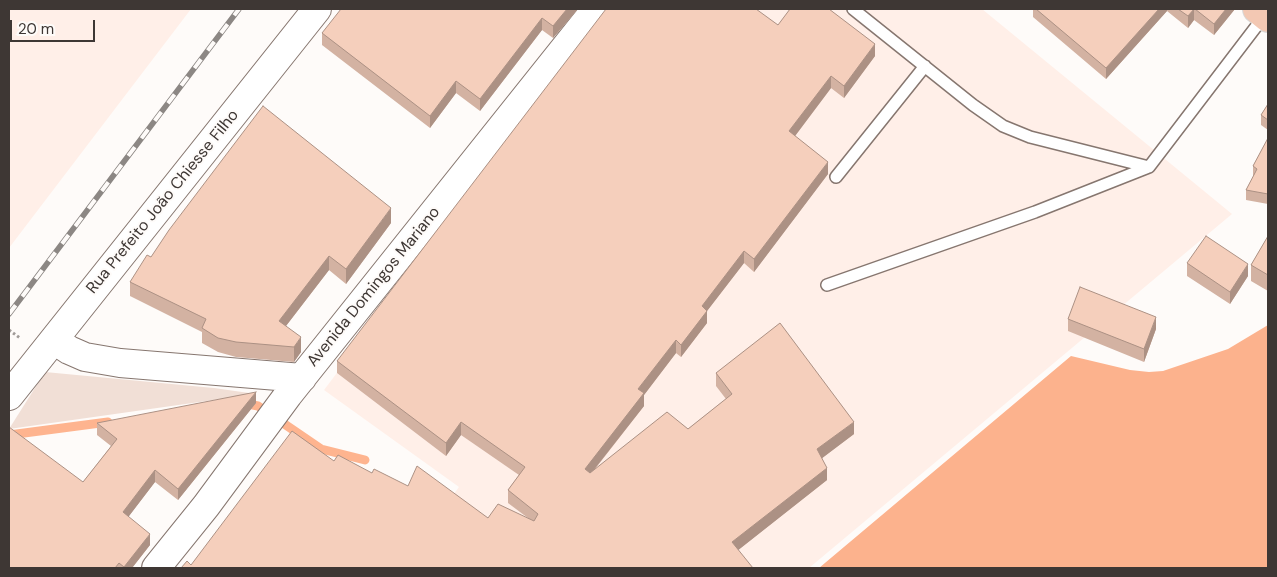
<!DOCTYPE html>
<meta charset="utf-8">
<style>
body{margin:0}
#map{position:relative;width:1277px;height:577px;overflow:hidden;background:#fefbf9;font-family:"DM Sans",sans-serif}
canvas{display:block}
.frame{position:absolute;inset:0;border:10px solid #3e3734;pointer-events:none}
.scale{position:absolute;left:10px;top:20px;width:85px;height:22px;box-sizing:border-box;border:2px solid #3e3734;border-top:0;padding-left:6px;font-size:15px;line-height:18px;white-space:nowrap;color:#3e3734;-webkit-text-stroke:4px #fefbf9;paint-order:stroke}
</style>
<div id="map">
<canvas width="1277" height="577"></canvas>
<div class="frame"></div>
<div class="scale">20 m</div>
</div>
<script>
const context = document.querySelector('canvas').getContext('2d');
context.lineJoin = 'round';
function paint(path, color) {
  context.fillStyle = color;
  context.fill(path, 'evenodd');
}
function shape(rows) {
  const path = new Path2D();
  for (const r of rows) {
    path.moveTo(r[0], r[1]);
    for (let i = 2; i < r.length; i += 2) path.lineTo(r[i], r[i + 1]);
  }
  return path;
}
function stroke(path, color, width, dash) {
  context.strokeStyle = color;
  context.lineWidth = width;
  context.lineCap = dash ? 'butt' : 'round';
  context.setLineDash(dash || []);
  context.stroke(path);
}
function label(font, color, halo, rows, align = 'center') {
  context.font = font + ' "DM Sans",sans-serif';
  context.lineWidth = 4;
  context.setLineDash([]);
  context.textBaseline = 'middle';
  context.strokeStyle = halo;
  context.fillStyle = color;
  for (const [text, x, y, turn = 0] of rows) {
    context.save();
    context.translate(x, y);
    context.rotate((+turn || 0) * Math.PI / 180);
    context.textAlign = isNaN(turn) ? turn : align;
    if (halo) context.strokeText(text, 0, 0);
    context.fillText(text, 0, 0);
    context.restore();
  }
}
paint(shape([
 [9,9,191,9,9,248],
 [612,9,982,9,1232,214,809,568,398,568,459,487,324,390]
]), '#ffefe8');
paint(shape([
 [45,372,214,388,256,394,9,429]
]), '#f1dfd6');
paint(shape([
 [1268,325,1268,568,819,568,1071,356,1130,370,1149,372,1163,371,1228,349]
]), '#fcb28d');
stroke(shape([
 [243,403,258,406,321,449,365,460],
 [9,435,108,422]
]), '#feb48f', 9);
const lane = shape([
 [853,9,973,105,1003,126,1030,137,1149,167],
 [836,177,925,66],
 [827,285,1035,212,1149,167,1265,15]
]);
const secondary = shape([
 [54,340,69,350,85,357,120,363,302,378],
 [9,396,317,9],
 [156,568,206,506,288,395,596,9]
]);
const primary = shape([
 [1257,9,1268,18]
]);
stroke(lane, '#86766f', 14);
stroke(secondary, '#86766f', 30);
stroke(primary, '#d8d7d6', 30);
stroke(shape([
 [9,330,20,338]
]), '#a09b98', 3, [2.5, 2.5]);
stroke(lane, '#fff', 11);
stroke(secondary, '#fff', 28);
stroke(primary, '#f3c8b3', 28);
const rail = shape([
 [9,314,239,9]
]);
stroke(rail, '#8c8784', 5.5);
stroke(rail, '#fefbf9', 4, [11]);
paint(shape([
 [578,9,553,38,542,30,480,111,456,93,430,128,322,45,322,33],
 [1033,9,1235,9,1214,35,1194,20,1188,28,1167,11,1106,79,1033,17],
 [778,25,875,56,844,98,831,88,795,136,828,174,754,272,744,263,707,311,707,323,681,357,676,353,644,395,644,406,595,469,688,429,726,399,716,386,716,373,854,434,822,458,827,480,738,550,191,565,334,461,372,473,488,518,528,518,508,503,508,490,519,475,461,435,446,456,337,373,337,361],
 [1268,104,1268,130,1261,125,1261,115],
 [1268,138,1268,204,1246,200,1246,190,1253,177,1253,166],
 [391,223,346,284,329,270,286,326,301,352,294,362,236,357,218,352,202,343,202,332,130,296,130,282,151,257],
 [1268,236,1268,291,1251,281,1251,265],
 [1187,263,1248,276,1230,304,1187,276],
 [1068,319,1156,329,1144,362,1068,331],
 [256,403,178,500,155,482,128,517,150,545,132,568,9,568,83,482,111,446,97,435,97,423]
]), '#d3b2a2');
paint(shape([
 [567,9,578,9,553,38,553,26],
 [1159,9,1167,9,1167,11,1106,79,1106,68],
 [1194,9,1194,20,1188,28,1188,16],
 [1226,9,1235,9,1214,35,1214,24],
 [542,18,542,30,480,111,480,99],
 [875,44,875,56,844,98,844,86],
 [831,76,831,88,789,144,789,131],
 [456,81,456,93,430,128,430,116],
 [828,162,828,174,754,272,754,259],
 [391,208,391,223,346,284,346,269],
 [744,251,744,263,707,311,707,323,681,357,681,345,702,306],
 [329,256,329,270,279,335,279,321],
 [1248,264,1248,276,1230,304,1230,292],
 [1156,317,1156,329,1144,362,1144,349],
 [301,337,301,352,294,362,294,347],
 [676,340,676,353,644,395,644,406,585,481,585,469,638,389],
 [256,392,256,403,178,500,178,489],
 [461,422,461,435,446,456,446,443],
 [854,422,854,434,817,462,817,449],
 [827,468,827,480,732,555,732,542],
 [155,470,155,482,123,524,123,512],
 [150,534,150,545,132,568,124,568,124,567]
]), '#ac9184');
const building = shape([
 [341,9,567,9,553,26,542,18,480,99,456,81,430,116,322,33,341,9],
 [606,9,756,9,778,25,790,9,829,9,875,44,844,86,831,76,789,131,828,162,754,259,744,251,702,306,707,311,681,345,676,340,638,389,644,393,585,469,590,473,667,412,688,429,732,394,716,373,780,323,854,422,817,449,827,468,732,542,753,568,181,568,187,561,191,565,292,431,334,461,338,455,372,473,374,469,408,486,417,466,488,518,498,504,534,521,538,514,508,490,525,467,461,422,446,443,337,361,606,9],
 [1036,9,1159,9,1106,68,1036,9],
 [1178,9,1194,9,1188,16,1178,9],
 [1195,9,1226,9,1214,24,1195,9],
 [1268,104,1268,120,1261,115,1268,104],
 [263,106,391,208,346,269,329,256,279,321,301,337,294,347,236,342,218,338,202,328,206,319,130,282,147,255,151,257,169,230,263,106],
 [1268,138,1268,194,1246,190,1257,169,1253,166,1268,138],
 [1206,236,1248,264,1230,292,1187,263,1206,236],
 [1268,236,1268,275,1251,265,1268,236],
 [1080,287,1156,317,1144,349,1068,319,1080,287],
 [256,392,178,489,155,470,123,512,150,534,124,567,119,563,115,568,9,568,9,427,83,482,117,439,97,423,256,392]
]);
paint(building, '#f5cfbc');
stroke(building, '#ac9184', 1);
label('16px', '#3e3734', '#fefbf9', [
 ["Rua Prefeito João Chiesse Filho",163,202,-51],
 ["Avenida Domingos Mariano",374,287,-51]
]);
</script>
